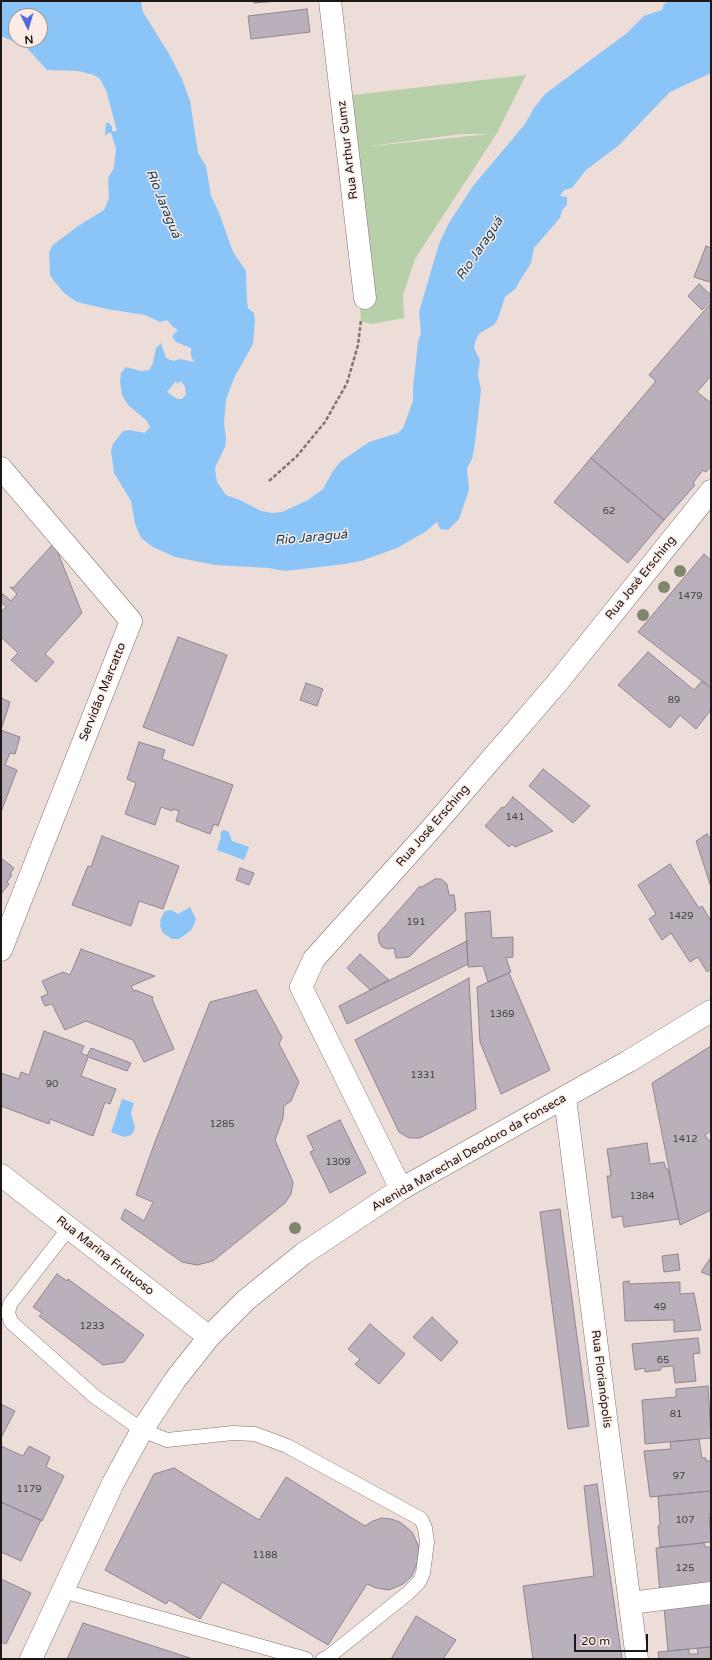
<!DOCTYPE html>
<meta charset="utf-8">
<style>
body{margin:0}
#map{position:relative;width:712px;height:1660px;overflow:hidden;background:#edddd8;font-family:"Varela Round",sans-serif}
canvas{display:block}
.frame{position:absolute;inset:0;border:2px solid #1d1816;pointer-events:none}
.north{position:absolute;left:8px;top:8px;width:40px;height:40px;box-sizing:border-box;background:#faebe5;border:1px solid #a29792;border-radius:50%;rotate:175deg;font-size:11px;font-weight:700;line-height:16px;text-align:center;color:#1d1816}
.north::after{content:'';display:block;margin:auto;width:14px;height:18px;background:#5467dd;clip-path:polygon(50% 0,100% 100%,50% 72%,0 100%)}
.scale{position:absolute;left:574px;top:1634px;width:74px;height:18px;box-sizing:border-box;border:2px solid #1d1816;border-top:0;padding-left:5px;font-size:12px;line-height:14px;white-space:nowrap;color:#1d1816;-webkit-text-stroke:3px #faebe5;paint-order:stroke}
</style>
<div id="map">
<canvas width="712" height="1660"></canvas>
<div class="frame"></div>
<div class="north">N</div>
<div class="scale">20 m</div>
</div>
<script>
const context = document.querySelector('canvas').getContext('2d');
context.lineJoin = 'round';
function paint(path, color) {
  context.fillStyle = color;
  context.fill(path, 'evenodd');
}
function shape(rows) {
  const path = new Path2D();
  for (const r of rows) {
    path.moveTo(r[0], r[1]);
    for (let i = 2; i < r.length; i += 2) path.lineTo(r[i], r[i + 1]);
  }
  return path;
}
function stroke(path, color, width, dash) {
  context.strokeStyle = color;
  context.lineWidth = width;
  context.lineCap = dash ? 'butt' : 'round';
  context.setLineDash(dash || []);
  context.stroke(path);
}
function label(font, color, halo, rows, align = 'center') {
  context.font = font + ' "Varela Round",sans-serif';
  context.lineWidth = 3;
  context.setLineDash([]);
  context.textBaseline = 'middle';
  context.strokeStyle = halo;
  context.fillStyle = color;
  for (const [text, x, y, turn = 0] of rows) {
    context.save();
    context.translate(x, y);
    context.rotate((+turn || 0) * Math.PI / 180);
    context.textAlign = isNaN(turn) ? turn : align;
    if (halo) context.strokeText(text, 0, 0);
    context.fillText(text, 0, 0);
    context.restore();
  }
}
paint(shape([
 [526,75,497,133,415,259,403,295,404,318,371,324,361,321,344,96],
 [461,134,490,134,363,147]
]), '#b7d0a9');
paint(shape([
 [1,1,141,1,143,12,168,52,182,79,190,101,198,153,206,166,211,196,218,210,233,252,246,271,247,301,248,308,254,313,255,320,253,344,234,378,226,400,224,423,226,438,225,447,215,468,217,482,226,495,240,500,261,511,272,513,282,512,308,500,323,489,333,471,340,462,369,442,398,433,403,428,413,401,413,388,418,342,421,333,419,312,439,244,449,223,473,186,525,124,534,108,545,94,627,33,644,16,662,10,664,4,668,1,711,1,711,73,670,92,618,146,586,170,572,188,564,190,560,196,567,197,567,205,562,210,560,218,534,248,531,263,515,289,505,297,498,319,494,325,480,333,476,339,474,348,480,360,478,375,481,390,475,443,472,459,467,468,469,490,459,519,448,530,440,529,437,522,425,532,397,548,361,561,345,564,285,571,269,568,215,565,175,557,153,547,141,538,135,524,131,501,114,473,111,451,113,444,123,431,130,430,145,433,150,427,146,420,128,405,122,395,120,381,121,373,126,367,141,371,149,370,153,363,156,348,161,343,166,358,173,361,180,359,194,362,191,356,191,348,176,342,172,336,178,330,172,326,167,320,160,322,145,315,107,309,77,302,64,293,54,281,50,275,49,252,53,245,78,226,104,210,109,198,108,178,114,168,116,148,111,133,108,133,106,136,105,134,106,123,109,123,112,127,112,131,117,131,106,90,100,79,94,75,78,71,47,70,26,47,1,36],
 [16,16,40,16,40,40,16,40],
 [176,381,177,384,181,381,185,387,186,394,182,399,177,399,167,392],
 [223,830,229,832,232,841,249,847,244,860,217,850,221,837,220,833],
 [190,907,196,919,192,929,186,934,179,939,172,939,163,933,160,926,161,918,165,911,172,910,178,914],
 [122,1099,134,1103,131,1113,135,1127,133,1133,129,1136,124,1137,111,1132]
]), '#8bc5f8');
const building = shape([
 [254,1,279,1,254,3,254,1],
 [307,9,310,32,251,39,248,16,307,9],
 [706,246,711,248,711,278,709,282,694,277,706,246],
 [699,284,711,295,711,300,702,310,688,296,699,284],
 [710,304,711,376,697,392,711,403,711,466,706,472,703,470,693,483,695,485,664,520,591,458,656,381,649,375,710,304],
 [591,458,664,520,628,563,554,502,591,458],
 [54,543,82,613,45,654,54,662,36,682,11,660,18,653,1,637,1,612,6,607,1,602,1,597,3,594,11,601,17,594,10,587,13,588,54,543],
 [704,554,711,560,711,688,638,632,704,554],
 [178,637,227,655,193,746,143,727,178,637],
 [648,652,694,690,702,681,711,688,711,710,696,729,680,715,670,728,618,685,648,652],
 [306,683,323,689,317,706,300,700,306,683],
 [1,698,10,702,1,730,20,737,15,754,10,753,5,765,17,770,1,812,1,698],
 [139,742,165,750,162,759,233,785,218,826,214,824,210,834,176,821,179,811,173,809,172,811,161,807,155,825,125,814,136,783,127,779,139,742],
 [543,769,590,806,573,823,529,786,543,769],
 [513,797,553,831,515,847,512,844,509,847,485,826,502,807,504,808,513,797],
 [707,834,711,840,711,887,696,841,707,834],
 [102,836,179,866,163,909,139,901,131,926,72,905,88,866,91,867,102,836],
 [1,858,14,868,10,874,12,875,7,882,9,884,1,894,1,858],
 [670,864,699,908,702,906,711,921,711,969,707,972,698,957,690,962,671,933,662,940,649,919,656,914,638,885,670,864],
 [240,868,254,873,249,885,236,880,240,868],
 [435,879,441,879,447,884,449,895,454,895,456,910,409,957,396,958,394,948,388,949,382,947,379,942,378,934,420,886,420,888,435,879],
 [490,911,492,938,513,937,513,957,506,958,511,972,488,982,483,966,468,967,465,913,490,911],
 [467,941,468,964,347,1024,339,1006,467,941],
 [81,949,155,976,131,986,134,992,135,990,153,997,152,999,174,1049,144,1062,133,1040,86,1021,65,1030,52,1004,45,1006,41,997,48,994,42,981,63,972,70,975,81,949],
 [360,954,389,980,370,990,347,968,360,954],
 [509,973,550,1070,501,1094,480,1042,477,987,509,973],
 [469,978,476,1109,420,1138,409,1138,399,1132,355,1040,469,978],
 [256,990,282,1037,279,1044,299,1082,291,1101,284,1106,283,1118,275,1140,293,1182,291,1194,285,1203,213,1261,197,1265,182,1262,121,1219,125,1209,144,1221,153,1202,136,1195,155,1142,210,1002,256,990],
 [44,1031,84,1046,81,1053,87,1056,91,1048,131,1063,127,1071,88,1057,81,1076,116,1089,110,1104,105,1102,93,1136,50,1119,49,1124,1,1106,1,1073,19,1079,21,1072,29,1075,44,1031],
 [711,1046,711,1131,705,1135,711,1143,711,1210,680,1225,652,1083,711,1046],
 [340,1120,366,1173,330,1193,310,1152,314,1150,307,1136,340,1120],
 [647,1143,650,1164,664,1162,666,1169,668,1169,679,1219,624,1227,622,1216,612,1218,607,1176,611,1176,607,1149,647,1143],
 [560,1209,589,1426,568,1429,540,1212,560,1209],
 [678,1254,680,1270,664,1272,662,1256,678,1254],
 [711,1257,711,1276,701,1272,711,1257],
 [57,1274,67,1281,68,1279,144,1335,124,1362,103,1365,39,1316,42,1313,33,1307,57,1274],
 [629,1281,629,1284,680,1282,680,1294,694,1293,701,1330,674,1332,674,1320,625,1321,623,1282,629,1281],
 [432,1317,458,1342,441,1361,413,1337,432,1317],
 [370,1324,405,1354,379,1384,355,1364,360,1359,348,1349,370,1324],
 [698,1338,700,1353,693,1354,696,1381,675,1383,673,1366,661,1367,661,1370,645,1372,645,1368,635,1370,632,1344,698,1338],
 [708,1386,711,1438,645,1444,642,1400,676,1397,676,1389,708,1386],
 [1,1404,15,1411,1,1438,1,1404],
 [699,1439,702,1458,706,1458,706,1461,711,1461,711,1491,650,1497,644,1451,671,1449,670,1442,699,1439],
 [1,1441,2,1442,1,1446,23,1456,29,1446,50,1457,46,1467,64,1476,42,1521,1,1502,1,1441],
 [174,1468,259,1520,286,1477,365,1526,373,1521,382,1518,391,1519,400,1522,412,1532,419,1547,417,1564,411,1577,403,1584,389,1590,376,1588,367,1584,328,1645,222,1582,200,1619,169,1600,166,1604,105,1570,154,1474,174,1468],
 [597,1484,622,1659,533,1659,523,1586,594,1576,584,1486,597,1484],
 [711,1491,711,1514,709,1514,711,1542,660,1547,658,1526,660,1525,658,1496,711,1491],
 [1,1502,41,1520,21,1561,1,1552,1,1502],
 [704,1543,705,1547,711,1547,711,1588,660,1593,656,1548,704,1543],
 [1,1579,31,1593,6,1644,1,1642,1,1579],
 [711,1602,711,1647,668,1651,664,1607,711,1602],
 [416,1616,456,1640,443,1659,391,1659,416,1616],
 [83,1623,193,1659,67,1659,83,1623],
 [711,1647,711,1659,659,1659,658,1652,689,1649,689,1654,698,1654,697,1648,711,1647]
]);
paint(building, '#b9b0bb');
stroke(building, '#8f8691', 1);
const lane = shape([
 [69,1228,10,1304,8,1313,11,1322,94,1396,142,1430,167,1440,233,1433,255,1434,287,1446,421,1519,425,1528,427,1542,423,1573,419,1582,408,1593,327,1658,323,1659],
 [63,1591,306,1659]
]);
const street = shape([
 [330,1,365,298],
 [1,468,131,621,1,950],
 [565,1098,637,1659],
 [401,1189,301,987,314,959,431,829,557,683,711,491],
 [630,1603,711,1593]
]);
const secondary = shape([
 [1,1175,209,1337]
]);
const primary = shape([
 [31,1659,113,1483,142,1430,175,1380,209,1337,246,1300,303,1254,401,1189,629,1061,711,1011]
]);
stroke(lane, '#80726d', 15);
stroke(street, '#80726d', 23);
stroke(secondary, '#80726d', 23);
stroke(primary, '#80726d', 23);
stroke(shape([
 [269,481,297,456,325,422,347,383,358,345,361,320]
]), '#7f7572', 2.5, [4, 2]);
stroke(lane, '#fff', 14);
stroke(street, '#fff', 22);
stroke(secondary, '#fff', 22);
stroke(primary, '#fff', 22);
context.fillStyle = '#7f866c';
for (const [x, y] of [
 [680,571],
 [664,587],
 [643,615],
 [295,1228]
]) {
  context.beginPath();
  context.arc(x, y, 6, 0, 2 * Math.PI);
  context.fill();
}
label('10px', '#443e3f', null, [
 ["62",609,511],
 ["1479",690,596],
 ["89",674,700],
 ["141",515,817],
 ["1429",681,916],
 ["191",416,922],
 ["1369",502,1014],
 ["1331",423,1075],
 ["90",52,1084],
 ["1285",222,1124],
 ["1412",685,1139],
 ["1309",338,1162],
 ["1384",642,1196],
 ["49",660,1307],
 ["1233",92,1326],
 ["65",663,1360],
 ["81",676,1414],
 ["97",679,1476],
 ["1179",29,1489],
 ["107",685,1520],
 ["1188",265,1555],
 ["125",685,1568]
]);
label('12px', '#1d1816', '#faebe5', [
 ["Rua Arthur Gumz",348,150,-97],
 ["Rua José Ersching",641,578,-51],
 ["Servidão Marcatto",103,692,-68],
 ["Rua José Ersching",433,826,-49],
 ["Avenida Marechal Deodoro da Fonseca",469,1153,-30],
 ["Rua Marina Frutuoso",105,1256,38],
 ["Rua Florianópolis",601,1379,83]
]);
label('italic 13px', '#154062', '#faebe5', [
 ["Rio Jaraguá",163,204,68],
 ["Rio Jaraguá",480,249,-56],
 ["Rio Jaraguá",311,538,-5]
]);
</script>
